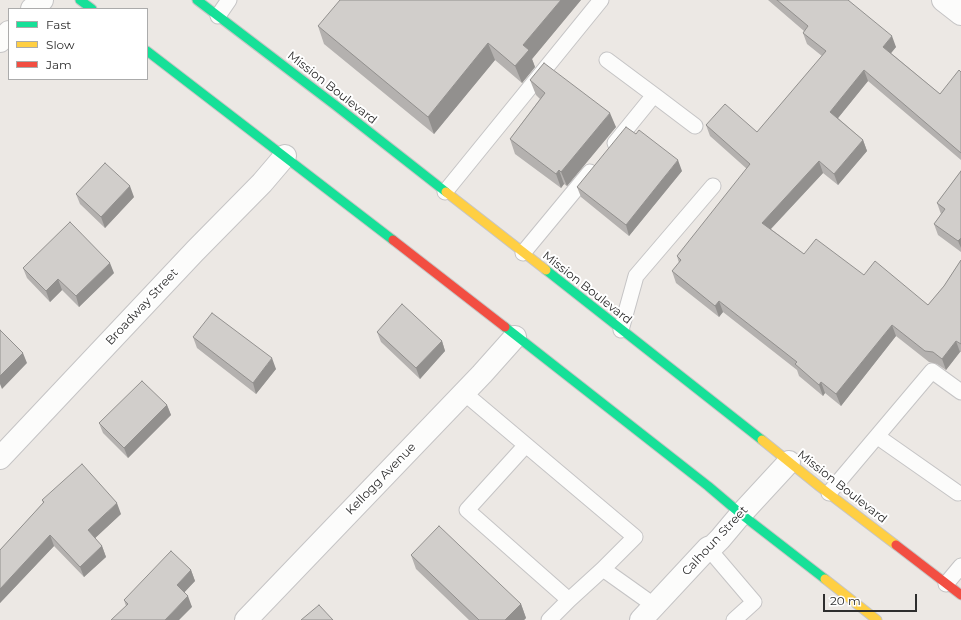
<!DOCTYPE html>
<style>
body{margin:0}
#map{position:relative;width:961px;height:620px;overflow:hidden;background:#ece8e4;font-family:Montserrat,sans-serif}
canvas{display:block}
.legend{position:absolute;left:8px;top:8px;width:140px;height:72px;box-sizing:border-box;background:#fff;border:1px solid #ababab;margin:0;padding:5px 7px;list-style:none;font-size:12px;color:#2e2e2e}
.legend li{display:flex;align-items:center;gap:8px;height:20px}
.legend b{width:20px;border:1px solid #ababab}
.scale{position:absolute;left:823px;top:594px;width:94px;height:18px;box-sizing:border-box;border:2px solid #2e2e2e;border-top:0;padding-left:5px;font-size:12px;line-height:14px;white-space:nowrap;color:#2e2e2e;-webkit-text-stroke:3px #fff;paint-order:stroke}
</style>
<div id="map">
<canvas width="961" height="620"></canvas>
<ul class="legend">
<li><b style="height:5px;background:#16e098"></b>Fast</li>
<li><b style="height:5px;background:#ffcf43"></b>Slow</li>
<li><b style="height:5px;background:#f24e42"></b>Jam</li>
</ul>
<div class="scale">20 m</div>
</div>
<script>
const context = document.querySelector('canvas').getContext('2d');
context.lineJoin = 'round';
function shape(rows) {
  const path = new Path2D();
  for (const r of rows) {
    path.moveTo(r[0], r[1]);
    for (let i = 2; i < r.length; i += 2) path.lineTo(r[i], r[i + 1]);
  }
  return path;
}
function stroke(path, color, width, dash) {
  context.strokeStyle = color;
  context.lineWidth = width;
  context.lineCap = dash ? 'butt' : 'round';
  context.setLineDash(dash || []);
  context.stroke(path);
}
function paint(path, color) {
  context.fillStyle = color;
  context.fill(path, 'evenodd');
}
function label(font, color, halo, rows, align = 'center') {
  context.font = font + ' Montserrat,sans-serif';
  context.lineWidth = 4;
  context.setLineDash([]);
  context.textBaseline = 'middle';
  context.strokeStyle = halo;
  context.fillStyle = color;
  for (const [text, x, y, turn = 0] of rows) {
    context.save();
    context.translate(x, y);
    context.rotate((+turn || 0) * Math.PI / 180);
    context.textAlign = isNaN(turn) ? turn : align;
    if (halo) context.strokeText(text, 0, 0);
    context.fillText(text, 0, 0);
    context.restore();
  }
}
const lane = shape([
 [218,16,229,0],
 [607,60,654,95],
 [615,143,654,95,695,126],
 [445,192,601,0],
 [523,253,590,172],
 [621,330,636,276,713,186],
 [463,392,635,537,603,569,655,606],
 [878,437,958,493],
 [525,446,467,510,569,600,603,569],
 [829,493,932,371,961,392],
 [708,548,754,602,734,620],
 [946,584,961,566],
 [549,620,569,600]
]);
const street = shape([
 [943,0,961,14],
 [32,9,42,0],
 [0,41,9,32],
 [0,458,195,251,262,183,285,156],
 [246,620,482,374,515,337],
 [641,620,708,548,713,546,720,539,741,514,789,462]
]);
const fast = shape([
 [80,0,92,9],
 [197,0,335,105,446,192],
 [147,51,393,240],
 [546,270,762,440],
 [505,327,708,486,741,514,825,579]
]);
const slow = shape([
 [446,192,546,270],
 [762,440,820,487,896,545],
 [825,579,877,620]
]);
const jam = shape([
 [393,240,505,327],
 [896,545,961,595]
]);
stroke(lane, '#c5c4c5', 17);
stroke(street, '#c5c4c5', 24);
stroke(fast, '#c6c5c4', 11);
stroke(slow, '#c6c5c4', 11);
stroke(jam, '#c6c5c4', 11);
stroke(lane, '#fcfcfb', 15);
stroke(street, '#fcfcfb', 22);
stroke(fast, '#16e098', 9);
stroke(slow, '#ffcf43', 9);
stroke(jam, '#f24e42', 9);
paint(shape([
 [581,0,532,59,535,67,522,83,495,60,434,134,324,44,318,26],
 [768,0,848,0,896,47,891,53,940,94,961,72,961,160,868,81,838,118,863,140,867,151,838,185,823,173,771,229,804,254,864,275,928,305,944,286,961,260,961,352,960,352,946,370,937,364,929,362,896,336,841,406,825,393,823,396,799,376,797,370,723,312,719,317,676,283,672,271,679,263,677,256,747,169,710,136,706,125,757,132,822,56,807,44,803,33,804,31],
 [530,80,616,127,567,186,564,184,561,188,515,154,510,139,540,99,536,95],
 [682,171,629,236,581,197,577,187],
 [961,171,961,252,938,235,934,224,941,214,937,203],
 [76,194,134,197,105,228,80,204],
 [23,268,114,273,79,307,62,290,50,302,27,278],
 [377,332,442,341,445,351,420,379,381,342],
 [193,337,276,369,256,394,197,348],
 [167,405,171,415,128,458,103,433,99,423],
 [42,500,121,514,95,538,102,546,106,557,84,577,54,546,0,603,0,550,43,503],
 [411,555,521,604,526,618,524,620,469,620,416,569],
 [191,570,195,581,184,592,192,607,126,606,124,600]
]), '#b4b1af');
paint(shape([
 [561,0,581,0,532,59,535,67,522,83,515,66,523,45],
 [892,36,896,47,887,58,883,47],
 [488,43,495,60,434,134,428,117],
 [864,70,868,81,834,123,830,112],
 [610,113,616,127,567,186,561,172],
 [863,140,867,151,838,185,834,174],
 [678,160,682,171,629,236,626,225],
 [819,161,823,173,766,234,762,223],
 [559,170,564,184,561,188,556,174],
 [130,186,134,197,105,228,101,217],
 [961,238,961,248,958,241],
 [110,263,114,273,79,307,76,296],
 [58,279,62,290,50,302,46,291],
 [719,301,723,312,719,317,715,306],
 [892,325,896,336,841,406,836,394],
 [442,341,445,351,420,379,416,368],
 [956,341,960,352,946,370,942,359],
 [23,353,27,363,2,389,0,384,0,376],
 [272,358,276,369,256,394,253,383],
 [821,382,825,393,823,396,819,385],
 [167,405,171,415,128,458,124,448],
 [117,503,121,514,92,541,88,530],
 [50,535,54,546,0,603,0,589],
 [102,546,106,557,84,577,80,567],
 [191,570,195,581,181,596,177,585],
 [188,596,192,607,179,620,165,620],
 [521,604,526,618,524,620,505,620]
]), '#92908e');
const building = shape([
 [340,0,561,0,523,45,529,50,515,66,488,43,428,117,318,26,340,0],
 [777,0,848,0,892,36,883,47,940,94,959,70,961,72,961,153,864,70,830,112,863,140,834,174,819,161,762,223,804,254,816,239,864,275,875,261,928,305,944,286,961,260,961,344,956,341,942,359,933,352,925,351,892,325,836,394,821,382,819,385,795,364,797,362,719,301,715,306,672,271,681,260,677,256,750,164,706,125,725,104,757,132,826,51,803,33,808,26,777,0],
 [544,63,610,113,561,172,559,170,556,174,510,139,545,93,530,80,544,63],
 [626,127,636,134,639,130,678,160,626,225,577,187,626,127],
 [105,163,130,186,101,217,76,194,105,163],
 [961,171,961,238,958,241,934,224,945,209,937,203,961,171],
 [70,222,110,263,76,296,58,279,46,291,23,268,70,222],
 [402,304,442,341,416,368,377,332,402,304],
 [212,313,272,358,253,383,193,337,212,313],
 [0,330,23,353,0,376,0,330],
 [142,381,167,405,124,448,99,423,142,381],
 [82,464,117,503,88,530,102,546,80,567,50,535,0,589,0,550,44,502,42,500,82,464],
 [439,526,521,604,505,620,479,620,411,555,439,526],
 [171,551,191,570,177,585,188,596,165,620,111,620,128,604,124,600,171,551],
 [319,605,333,620,301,620,319,605]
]);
paint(building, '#d1cecb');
stroke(building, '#92908e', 1);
label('12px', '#2e2e2e', '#fff', [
 ["Mission Boulevard",332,88,38],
 ["Mission Boulevard",587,288,38],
 ["Broadway Street",142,307,-47],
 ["Kellogg Avenue",381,479,-46],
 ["Mission Boulevard",842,487,38],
 ["Calhoun Street",715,541,-47]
]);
</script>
